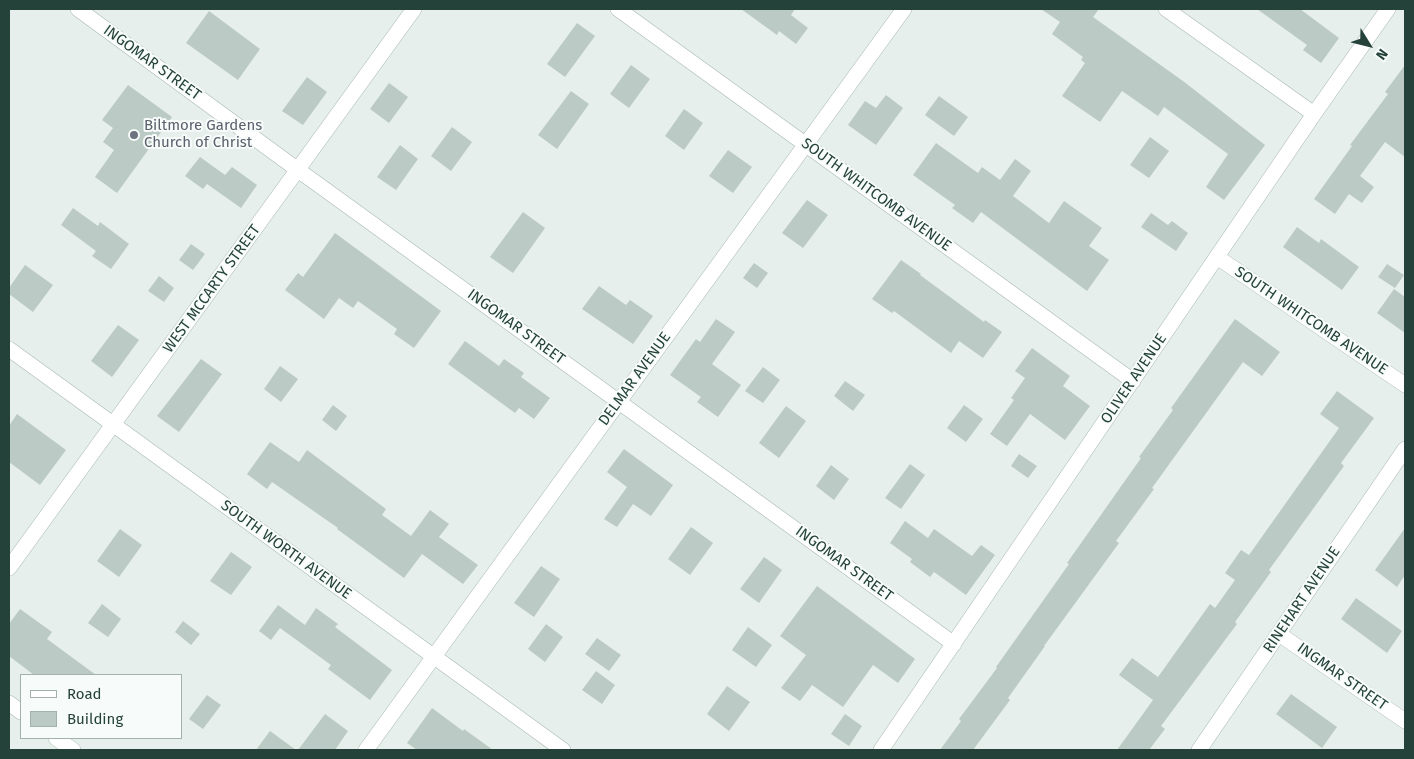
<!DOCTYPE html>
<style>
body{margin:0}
#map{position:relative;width:1414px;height:759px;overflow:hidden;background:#e6efeb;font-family:"Fira Sans",sans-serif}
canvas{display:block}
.frame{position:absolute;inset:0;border:10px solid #24423a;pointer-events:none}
.legend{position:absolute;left:20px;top:674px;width:162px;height:65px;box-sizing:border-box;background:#f7fbf9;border:1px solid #a3b1ad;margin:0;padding:6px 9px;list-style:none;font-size:15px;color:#24423a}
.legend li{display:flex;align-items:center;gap:10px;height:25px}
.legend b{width:25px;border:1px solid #a3b1ad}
.north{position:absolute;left:1344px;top:20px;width:50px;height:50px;-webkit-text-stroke:4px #f7fbf9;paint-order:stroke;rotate:126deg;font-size:14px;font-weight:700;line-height:20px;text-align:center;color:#24423a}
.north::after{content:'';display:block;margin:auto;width:18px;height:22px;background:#24423a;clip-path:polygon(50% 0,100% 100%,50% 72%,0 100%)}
</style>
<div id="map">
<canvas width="1414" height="759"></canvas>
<div class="frame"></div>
<ul class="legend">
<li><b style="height:6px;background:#fff"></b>Road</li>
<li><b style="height:14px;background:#bbcac4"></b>Building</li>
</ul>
<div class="north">N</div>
</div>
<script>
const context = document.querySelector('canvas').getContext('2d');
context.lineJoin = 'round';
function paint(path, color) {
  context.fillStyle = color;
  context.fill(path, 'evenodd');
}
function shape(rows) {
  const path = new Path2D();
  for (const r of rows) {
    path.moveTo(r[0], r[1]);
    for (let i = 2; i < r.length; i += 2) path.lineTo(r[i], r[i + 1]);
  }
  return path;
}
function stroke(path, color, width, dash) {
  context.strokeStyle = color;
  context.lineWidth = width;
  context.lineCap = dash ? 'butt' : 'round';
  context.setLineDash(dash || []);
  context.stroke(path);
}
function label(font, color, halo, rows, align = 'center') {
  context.font = font + ' "Fira Sans",sans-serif';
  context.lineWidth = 4;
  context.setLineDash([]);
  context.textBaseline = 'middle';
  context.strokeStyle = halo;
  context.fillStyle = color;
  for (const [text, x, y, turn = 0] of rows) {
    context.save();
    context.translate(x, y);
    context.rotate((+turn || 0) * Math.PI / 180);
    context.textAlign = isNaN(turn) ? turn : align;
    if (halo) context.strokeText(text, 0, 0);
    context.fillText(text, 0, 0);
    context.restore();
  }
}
paint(shape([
 [741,9,795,9,791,15,808,28,796,44,779,31,777,35],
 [1041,9,1099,9,1093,17,1183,81,1265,145,1224,200,1206,187,1228,154,1164,107,1158,116,1122,91,1100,122,1062,96,1085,63,1081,60,1083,57,1052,34,1060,22],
 [1257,9,1300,9,1339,38,1321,63,1303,50,1307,45],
 [209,11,260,49,238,80,186,43],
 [577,23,595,36,565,77,547,64],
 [631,65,650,79,629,108,610,94],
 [1405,65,1405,157,1385,142,1360,176,1374,187,1362,203,1349,194,1335,214,1314,199,1352,146,1350,145,1388,94,1385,92],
 [307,77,327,92,303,125,282,111],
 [389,83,408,97,389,123,370,109],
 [128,85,172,117,117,193,95,177,114,150,103,142,113,128,102,120],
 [571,91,589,104,557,149,538,135],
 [886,95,903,108,876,145,848,125,865,101,876,108],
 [939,96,968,117,954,136,925,115],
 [684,109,703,123,684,150,665,136],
 [452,127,472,142,451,171,431,156],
 [1150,137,1169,151,1149,178,1130,165],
 [936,143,978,173,982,167,1000,180,1015,159,1031,171,1013,196,1049,223,1064,201,1102,228,1089,246,1109,260,1087,291,981,212,973,223,952,208,955,205,913,175],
 [400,145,418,159,396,190,377,177],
 [728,150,752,167,733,193,709,176],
 [200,157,225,175,232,167,257,185,241,208,207,184,203,189,185,176],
 [807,200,828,215,803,248,782,233],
 [73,208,98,226,100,222,129,244,111,269,92,256,96,251,61,225],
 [523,212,545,228,513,273,490,257],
 [1151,213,1168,225,1172,221,1188,233,1176,251,1141,227],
 [1297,227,1319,243,1321,239,1359,267,1342,290,1283,247],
 [335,233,441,311,414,348,394,334,397,329,358,301,353,308,339,298,324,319,285,290,298,273,303,277],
 [191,244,205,254,193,270,179,260],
 [901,260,921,274,920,275,984,322,985,320,1002,332,983,358,959,341,951,353,894,311,892,313,872,299],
 [754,263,768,273,757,288,743,278],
 [1387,264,1404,275,1395,288,1378,277],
 [25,265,53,285,33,312,9,294,9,288],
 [159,276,174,288,164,302,148,291],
 [599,286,626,305,630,300,653,316,633,344,582,309],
 [1394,289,1405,297,1405,333,1377,313],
 [716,319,735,332,712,364,741,385,718,417,697,402,701,397,670,375,696,339,700,342],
 [1235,319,1280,352,1262,376,1243,362,1152,488,1154,489,1116,541,1119,543,1044,646,1045,646,1008,698,1010,700,973,750,940,750,961,721,959,719,997,668,996,667,1069,564,1067,563,1141,458,1139,457,1173,410,1171,408],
 [118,325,139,340,112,377,91,361],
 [465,341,499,366,504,359,524,373,521,377,550,398,534,419,519,408,515,413,448,364],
 [1032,348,1070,376,1063,386,1090,406,1065,440,1030,414,1007,446,990,434,1014,400,1011,398,1025,378,1015,371],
 [201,359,222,374,179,432,157,416],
 [280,366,298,379,281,402,264,389],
 [763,367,780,380,763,403,745,391],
 [845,381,865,395,853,411,834,396],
 [1337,391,1374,418,1341,463,1344,466,1269,570,1271,572,1235,622,1237,624,1161,726,1165,729,1149,750,1117,750,1153,700,1119,675,1132,658,1158,677,1210,604,1215,608,1235,580,1225,573,1241,550,1249,555,1339,428,1320,414],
 [333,405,347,416,336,431,322,420],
 [964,405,983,419,966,442,947,428],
 [786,406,806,421,779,458,759,443],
 [17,414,66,450,40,485,9,462,9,426],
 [270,442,299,462,307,450,386,509,382,515,411,536,430,510,449,524,439,537,478,565,463,584,422,554,404,578,337,529,338,528,272,482,267,489,247,474],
 [624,449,673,485,651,516,633,504,617,527,604,519,627,487,607,472],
 [1019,454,1037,466,1028,478,1011,466],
 [910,464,925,475,901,509,885,498],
 [831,465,849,479,834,500,816,486],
 [905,521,928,538,934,529,972,556,981,545,995,555,966,595,934,572,930,577,910,562,912,559,890,543],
 [691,527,713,543,690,575,668,559],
 [1405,528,1405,575,1397,587,1375,570],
 [120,529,142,545,119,577,97,561],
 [231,552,252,567,231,595,210,581],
 [764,557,782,570,759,603,740,589],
 [541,566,560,579,534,617,514,603],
 [817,586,915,659,898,683,873,665,843,707,812,685,800,701,781,688,806,655,780,636],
 [1356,598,1402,631,1387,653,1341,619],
 [102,604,121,619,108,637,88,623],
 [278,605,305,625,316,608,338,624,335,627,392,670,370,700,328,669,331,665,280,628,271,640,259,631],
 [20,609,52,632,47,639,96,675,34,675,9,656,9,624],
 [183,621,200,634,191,645,175,632],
 [546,624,563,637,545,662,528,649],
 [748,627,772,645,756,667,732,650],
 [597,638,621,655,609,671,585,654],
 [596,671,615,685,602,704,582,690],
 [727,686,750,702,729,731,707,714],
 [1291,694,1337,727,1322,748,1276,714],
 [207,695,221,705,203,729,189,719],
 [432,708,463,731,464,729,493,750,417,750,407,743],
 [325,714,348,731,335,750,298,750],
 [845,714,862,726,849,746,831,734],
 [270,731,296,750,256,750]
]), '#bbcac4');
const street = shape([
 [78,9,298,170,954,644],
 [618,9,1133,381],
 [1166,9,1314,114],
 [1217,257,1405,385],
 [9,349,563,750],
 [9,568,414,9],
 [1279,634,1405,721],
 [9,703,21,712],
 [56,738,73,750],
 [366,750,904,9],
 [881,750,1314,114,1388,9],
 [1199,750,1405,449]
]);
stroke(street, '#a8b8b2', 16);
stroke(street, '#fff', 15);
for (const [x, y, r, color] of [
 [134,135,5,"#6b7280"]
]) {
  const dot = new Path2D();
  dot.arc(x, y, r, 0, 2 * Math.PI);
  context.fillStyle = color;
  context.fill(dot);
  stroke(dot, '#f7fbf9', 2);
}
label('15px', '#24423a', '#f7fbf9', [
 ["INGOMAR STREET",152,63,36],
 ["SOUTH WHITCOMB AVENUE",876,195,36],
 ["WEST MCCARTY STREET",212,289,-54],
 ["SOUTH WHITCOMB AVENUE",1311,321,34],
 ["INGOMAR STREET",516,327,36],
 ["DELMAR AVENUE",635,379,-54],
 ["OLIVER AVENUE",1134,379,-56],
 ["SOUTH WORTH AVENUE",286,550,36],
 ["INGOMAR STREET",844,564,36],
 ["RINEHART AVENUE",1302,600,-56],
 ["INGMAR STREET",1342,677,35]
]);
label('15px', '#5b616d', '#f7fbf9', [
 ["Biltmore Gardens",144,126],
 ["Church of Christ",144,143]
], 'left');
</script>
